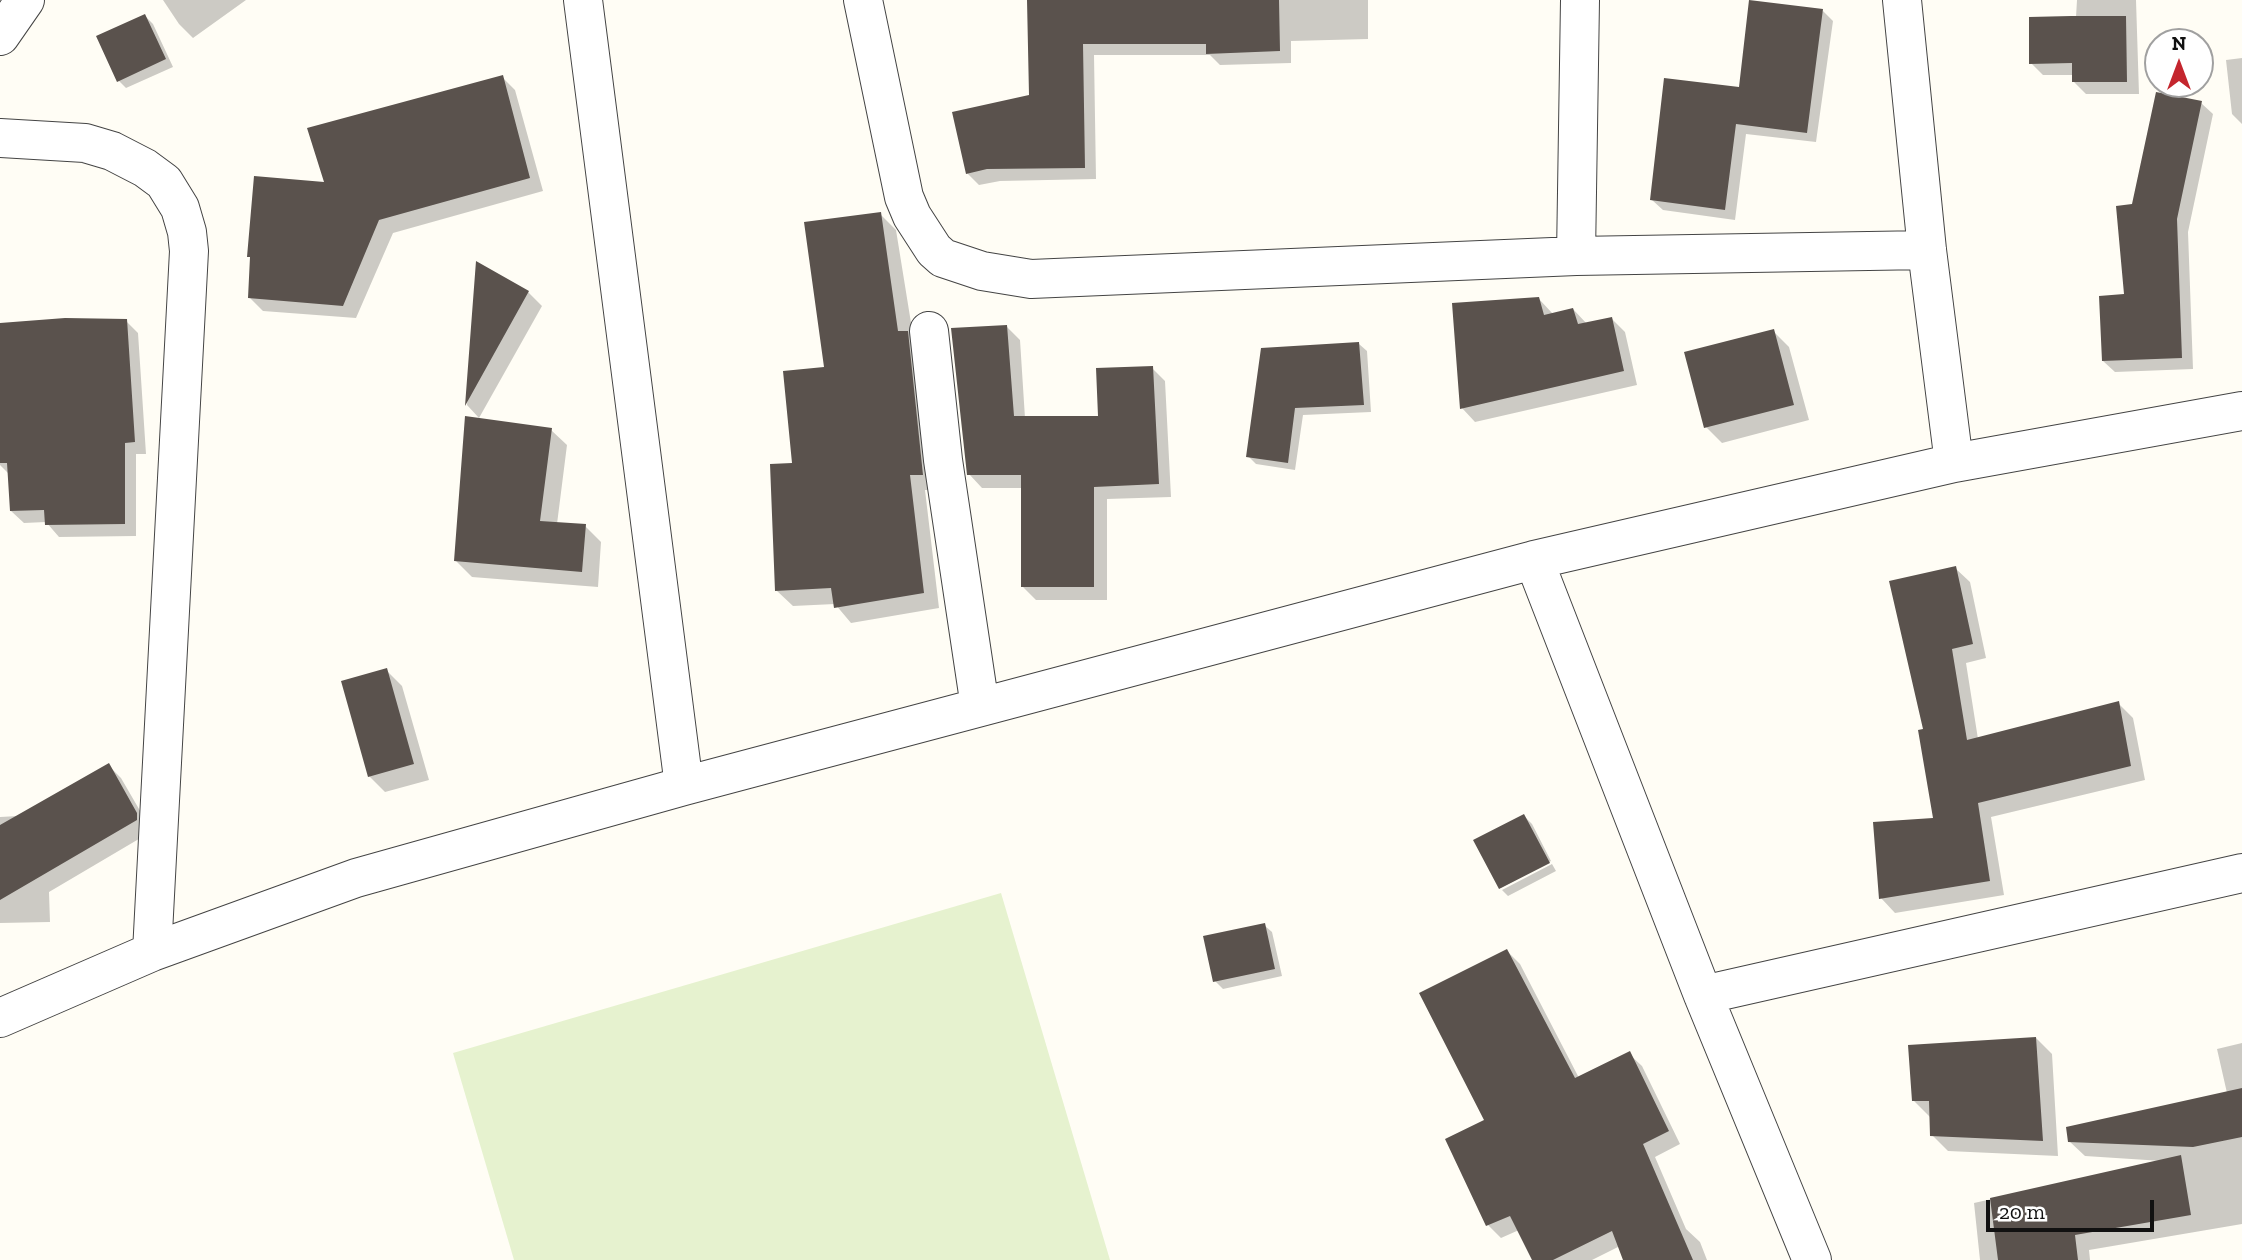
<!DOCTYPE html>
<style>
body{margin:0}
#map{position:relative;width:2242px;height:1260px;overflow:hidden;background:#fffdf5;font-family:"Zilla Slab",serif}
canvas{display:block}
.north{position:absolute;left:2144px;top:28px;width:70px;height:70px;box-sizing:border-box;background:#fff;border:2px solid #a0a0a0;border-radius:50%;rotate:0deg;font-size:19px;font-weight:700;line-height:28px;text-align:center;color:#111}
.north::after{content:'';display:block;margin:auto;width:24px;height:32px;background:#c4262e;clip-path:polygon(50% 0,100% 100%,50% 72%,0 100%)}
.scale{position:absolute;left:1986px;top:1200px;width:168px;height:32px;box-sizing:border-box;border:4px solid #111;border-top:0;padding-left:9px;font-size:21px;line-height:24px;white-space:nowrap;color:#111;-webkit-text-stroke:5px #fff;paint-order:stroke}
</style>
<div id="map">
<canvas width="2242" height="1260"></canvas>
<div class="north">N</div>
<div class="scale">20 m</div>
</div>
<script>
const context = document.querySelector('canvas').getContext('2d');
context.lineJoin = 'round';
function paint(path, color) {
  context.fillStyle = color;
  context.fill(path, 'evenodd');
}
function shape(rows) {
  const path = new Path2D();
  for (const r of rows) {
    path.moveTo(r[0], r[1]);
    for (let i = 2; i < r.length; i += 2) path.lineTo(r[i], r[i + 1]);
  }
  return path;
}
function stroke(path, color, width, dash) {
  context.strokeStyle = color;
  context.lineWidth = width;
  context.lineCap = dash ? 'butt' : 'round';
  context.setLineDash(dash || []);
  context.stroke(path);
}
paint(shape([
 [1001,893,1110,1260,514,1260,453,1053]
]), '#e6f2cf');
paint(shape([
 [163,0,246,0,193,38,179,24],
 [1029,0,1368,0,1368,39,1291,41,1291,63,1220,65,1210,55,1094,55,1096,179,1000,181,979,185,967,173,1031,96],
 [2077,0,2136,0,2139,94,2086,94,2074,82,2074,75,2043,75,2031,63,2076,17],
 [1823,11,1833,21,1816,142,1746,134,1735,220,1663,210,1652,200,1740,89],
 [145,16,153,24,173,67,126,88,118,80],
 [2242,58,2242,124,2232,114,2226,60],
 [502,77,515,90,543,191,393,233,356,318,263,311,250,298,252,259,249,256,326,184],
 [2201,103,2213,114,2188,232,2193,369,2115,372,2103,361,2126,296,2133,206],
 [880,214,896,230,938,490,925,490,939,608,851,623,835,604,793,606,777,591,794,465],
 [477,264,528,292,542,306,479,418,467,405],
 [1539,299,1553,314,1573,309,1587,324,1612,319,1625,332,1637,385,1475,422,1462,408],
 [126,321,138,333,146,454,136,454,136,536,59,537,46,522,24,523,11,511,9,474,0,465,0,325],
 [1007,327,1020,340,1025,418,1100,418,1152,368,1165,381,1171,497,1107,499,1107,600,1036,600,1023,587,1023,488,982,488,969,474],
 [1773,331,1789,347,1809,420,1722,443,1706,427],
 [1359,344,1367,351,1371,412,1303,415,1295,470,1256,464,1248,456,1262,350],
 [551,430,567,445,557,524,585,526,601,542,598,587,472,577,456,561],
 [1955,568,1970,582,1986,658,1966,663,1978,739,2118,703,2133,718,2145,780,1991,817,2004,895,1895,913,1881,898,1935,820,1925,731],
 [386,670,402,686,429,780,385,792,369,776],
 [109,766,121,778,150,828,149,833,49,892,50,922,0,923,0,817,18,816],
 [1524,816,1532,824,1551,861,1501,888,1476,841],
 [1552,864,1556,871,1508,896,1502,890],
 [1264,925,1272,932,1282,976,1223,989,1215,981],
 [1507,951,1520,964,1579,1078,1629,1054,1642,1066,1680,1144,1655,1157,1686,1229,1700,1242,1707,1260,1625,1260,1620,1246,1592,1260,1534,1260,1519,1230,1501,1238,1488,1225,1447,1140,1487,1121],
 [2036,1038,2052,1054,2058,1156,1948,1151,1932,1135,1930,1117,1914,1101],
 [2242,1043,2242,1224,2089,1250,2090,1260,1980,1260,1974,1203,2162,1161,2085,1156,2069,1141,2227,1093,2217,1049]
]), '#0003');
paint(shape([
 [1027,0,1279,0,1280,51,1206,54,1206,44,1083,44,1085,168,987,169,966,174,952,112,1029,95],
 [1749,0,1823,9,1807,133,1736,124,1725,210,1650,200,1664,78,1739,87],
 [145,14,166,59,117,82,96,36],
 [2071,16,2126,16,2127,82,2072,82,2072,63,2029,64,2029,17],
 [503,75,530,178,379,220,343,306,248,298,250,257,247,257,254,176,324,182,307,128],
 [2156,92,2202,101,2177,219,2182,358,2102,361,2099,296,2124,294,2116,206,2132,204],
 [881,212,898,331,908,331,923,475,910,475,924,593,834,608,831,588,775,591,770,464,792,463,783,371,824,367,804,222],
 [476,261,529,291,465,406],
 [1539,297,1544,315,1573,308,1578,324,1612,317,1624,371,1460,409,1452,303],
 [65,318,127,319,135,442,125,443,125,524,45,525,44,510,10,511,7,463,0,463,0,323],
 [1007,325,1014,416,1098,416,1096,368,1153,366,1159,484,1094,487,1094,587,1021,587,1021,475,967,475,951,328],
 [1774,329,1794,405,1704,428,1684,352],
 [1359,342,1364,405,1295,408,1288,463,1246,457,1261,348],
 [465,416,552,428,540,521,586,524,582,572,454,561],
 [1956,566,1973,644,1952,649,1967,740,2119,701,2131,766,1978,803,1990,881,1879,899,1873,822,1933,818,1918,730,1923,729,1889,581],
 [387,668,414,764,368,777,341,681],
 [109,763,137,813,137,820,0,900,0,825],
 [1524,814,1550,863,1499,889,1473,840],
 [1265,923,1275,969,1213,982,1203,936],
 [1507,949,1575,1078,1630,1051,1669,1131,1643,1144,1693,1260,1623,1260,1612,1231,1553,1260,1532,1260,1510,1216,1486,1226,1445,1139,1484,1120,1419,993],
 [2036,1037,2043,1141,1930,1136,1929,1101,1912,1101,1908,1045],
 [2242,1088,2242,1137,2193,1147,2068,1142,2066,1127],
 [2181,1155,2191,1215,2075,1235,2078,1260,1998,1260,1990,1198]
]), '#5a524d');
const minor = shape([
 [583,0,684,786],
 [863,0,904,197,912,216,934,250,943,258,982,271,1031,279,1576,256,1927,250],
 [1902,0,1927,250,1954,463],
 [0,36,25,0],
 [0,138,85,143,112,151,145,168,164,182,180,208,187,232,189,251,152,952],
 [1576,256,1580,0],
 [929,331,943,460,980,707],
 [1534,560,1703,995,1812,1260],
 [1703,995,2242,873],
 [0,1018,152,952,356,878,684,786,1534,560,1954,463,2242,411]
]);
stroke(minor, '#444', 40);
stroke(minor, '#fff', 38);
</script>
